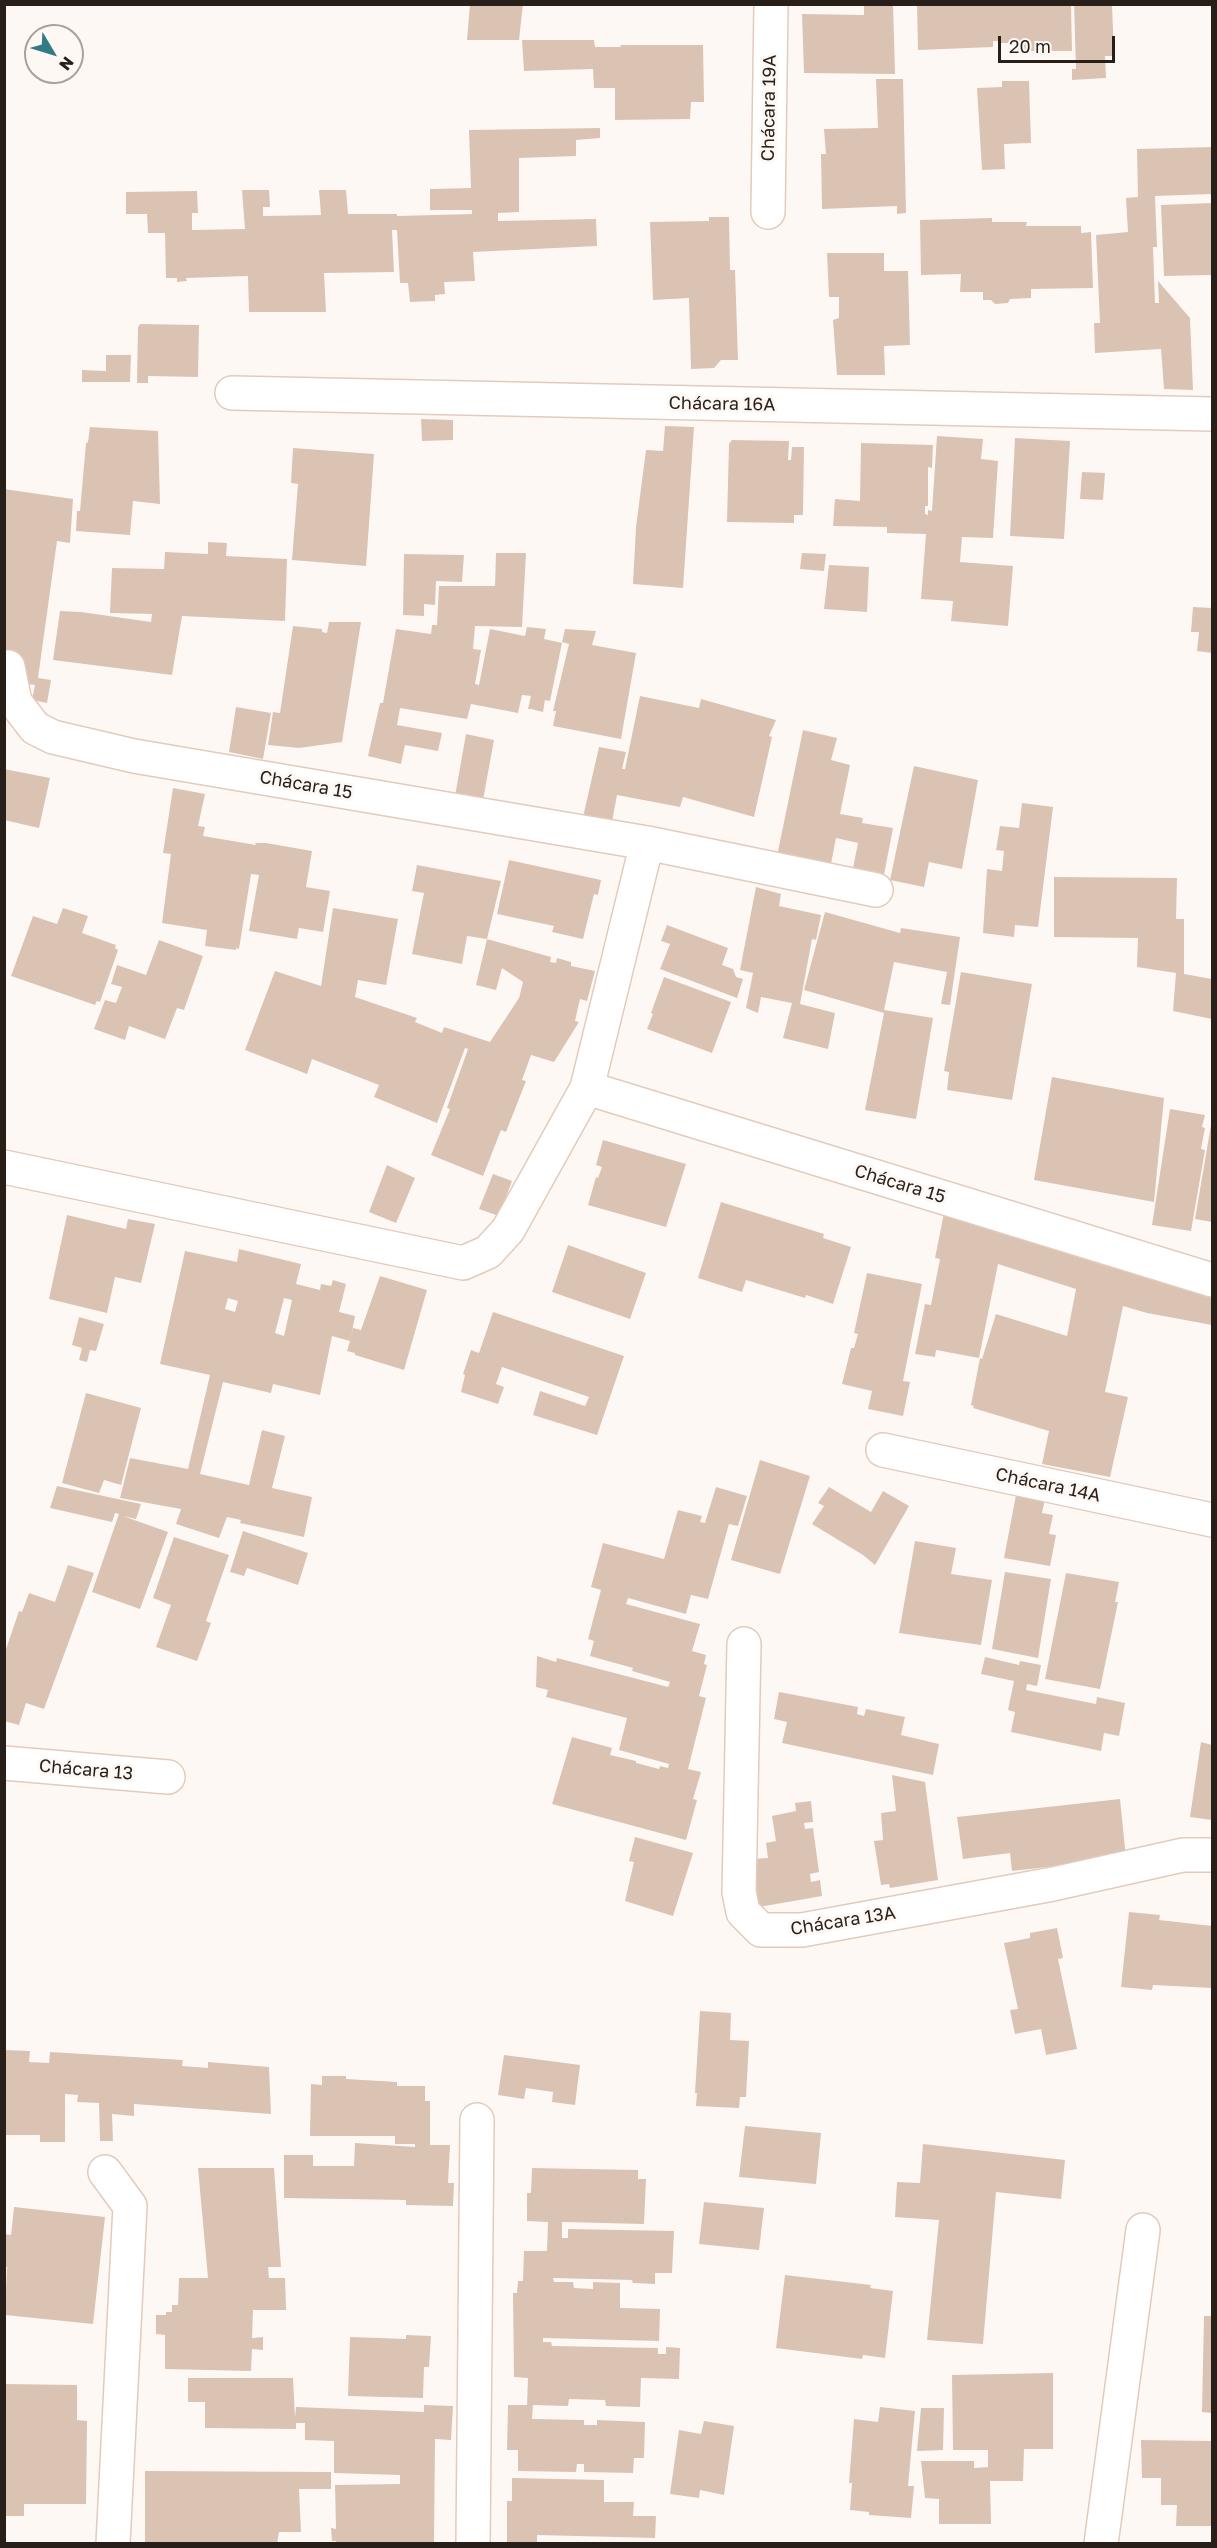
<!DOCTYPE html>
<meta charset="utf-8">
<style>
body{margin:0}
#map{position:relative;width:1217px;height:2548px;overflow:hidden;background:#fef8f5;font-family:"Golos Text",sans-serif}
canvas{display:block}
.frame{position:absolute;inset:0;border:6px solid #281f19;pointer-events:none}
.north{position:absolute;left:24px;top:24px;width:60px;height:60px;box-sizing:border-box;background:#fef8f5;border:2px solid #a8a19d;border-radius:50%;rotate:128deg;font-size:16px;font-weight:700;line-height:24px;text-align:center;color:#281f19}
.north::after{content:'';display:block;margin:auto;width:21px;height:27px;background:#337b84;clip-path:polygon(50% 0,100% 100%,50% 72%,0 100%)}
.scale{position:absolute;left:998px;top:36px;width:117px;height:27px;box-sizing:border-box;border:3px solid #281f19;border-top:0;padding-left:8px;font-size:18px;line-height:21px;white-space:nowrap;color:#281f19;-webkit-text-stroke:4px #fef8f5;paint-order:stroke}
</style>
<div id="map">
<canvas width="1217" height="2548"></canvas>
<div class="frame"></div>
<div class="north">N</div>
<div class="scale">20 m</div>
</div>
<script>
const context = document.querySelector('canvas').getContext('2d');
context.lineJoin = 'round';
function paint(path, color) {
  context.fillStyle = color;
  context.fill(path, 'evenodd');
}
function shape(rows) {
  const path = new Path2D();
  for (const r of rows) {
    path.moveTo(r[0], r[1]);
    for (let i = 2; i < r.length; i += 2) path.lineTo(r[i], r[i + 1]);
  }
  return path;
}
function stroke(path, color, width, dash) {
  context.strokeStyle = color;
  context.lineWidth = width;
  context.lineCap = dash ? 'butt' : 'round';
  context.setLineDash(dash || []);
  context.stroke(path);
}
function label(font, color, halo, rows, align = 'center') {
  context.font = font + ' "Golos Text",sans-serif';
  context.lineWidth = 6;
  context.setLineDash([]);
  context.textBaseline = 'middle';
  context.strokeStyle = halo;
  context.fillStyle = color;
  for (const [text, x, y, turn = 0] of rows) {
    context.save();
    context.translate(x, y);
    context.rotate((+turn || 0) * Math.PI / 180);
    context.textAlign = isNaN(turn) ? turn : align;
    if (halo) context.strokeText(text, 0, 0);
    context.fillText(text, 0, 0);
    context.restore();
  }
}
paint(shape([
 [470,4,523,4,519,40,467,40],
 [864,4,893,4,895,74,804,73,802,14,864,15],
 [917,4,1071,4,1072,51,1016,51,1016,43,1001,43,1001,41,993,41,993,47,918,50],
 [1074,4,1112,4,1114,56,1105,56,1106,78,1072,80,1072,69,1076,69],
 [522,40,594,40,595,47,620,47,621,45,703,45,704,102,691,102,690,119,615,120,615,88,594,88,593,69,524,71],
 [876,79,903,79,906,213,897,214,897,206,822,209,821,154,826,154,824,129,878,128],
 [1002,81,1029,81,1031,143,1004,144,1005,169,982,170,977,88,1002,87],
 [600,128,600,138,576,140,576,156,519,158,519,212,498,213,498,221,596,219,597,246,473,252,475,281,444,282,445,294,435,295,435,301,410,302,408,283,400,283,397,230,392,230,394,272,324,273,326,312,249,312,248,276,186,278,187,281,177,282,177,278,166,278,165,233,148,233,147,214,126,214,126,192,197,191,198,213,192,213,192,230,245,229,242,190,269,190,270,207,263,207,263,216,321,215,319,190,346,190,348,214,397,214,397,216,472,214,472,210,430,210,430,189,471,188,469,130],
 [1212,147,1212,194,1155,196,1157,247,1153,247,1155,303,1159,303,1158,281,1190,318,1193,390,1164,389,1161,349,1095,353,1094,323,1100,323,1096,235,1128,232,1126,198,1138,197,1137,149],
 [1212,203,1212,275,1164,276,1161,205],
 [709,217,729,217,730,270,735,270,738,360,721,360,714,368,691,369,689,298,653,300,650,222,709,221],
 [992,218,992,222,1027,222,1026,226,1081,226,1081,233,1091,232,1093,288,1031,289,1031,298,1010,299,1008,303,995,304,991,300,983,300,983,292,960,292,961,274,921,275,920,220],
 [827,253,884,253,884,271,908,271,910,345,884,346,885,375,837,375,833,320,839,318,839,297,829,297],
 [140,324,199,325,198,377,148,376,148,383,137,383,138,327],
 [106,355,131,355,130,382,82,382,82,370,106,371],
 [421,419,453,420,453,440,422,441],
 [665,426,694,427,683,588,633,584,636,527,646,450,663,451],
 [90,427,158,431,160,504,133,501,130,535,76,531,77,511,80,511,86,443,88,442],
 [937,436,983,439,981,459,998,461,993,538,962,537,960,562,1013,566,1008,626,951,621,953,601,921,599,926,534,887,533,887,527,833,526,835,499,860,501,861,443,933,445,932,468,928,467,928,506,925,506,925,514,928,515,928,510,932,511],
 [1015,438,1070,441,1064,539,1010,536],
 [732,440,789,441,788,460,791,460,792,447,804,447,803,515,794,515,794,523,727,522,729,444],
 [293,448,374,454,366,566,292,560,298,484,291,483],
 [1082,472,1105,473,1103,500,1080,499],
 [4,489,73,499,70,543,57,541,38,678,51,680,47,703,32,700,35,685,4,681],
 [208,542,227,543,226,556,287,559,285,621,182,616,172,675,53,660,60,611,81,612,151,622,152,614,110,613,112,568,164,569,165,552,208,554],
 [496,553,526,553,522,627,475,626,473,649,481,650,475,684,479,685,490,629,525,636,527,627,546,629,544,639,562,643,550,701,545,700,543,712,531,709,528,709,531,696,522,695,518,713,471,704,467,719,400,708,397,725,442,733,438,751,405,745,401,764,368,756,380,703,383,703,396,629,431,634,432,625,437,625,439,586,495,586],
 [802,553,826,554,824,571,800,569],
 [404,554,464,555,462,582,436,581,435,605,424,604,424,616,403,615],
 [829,565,869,567,867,612,824,609],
 [1193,607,1212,608,1212,653,1197,651,1199,632,1191,632],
 [329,622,361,622,342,742,299,748,268,745,273,712,280,713,293,626,322,629,322,632,327,633],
 [565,629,596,631,592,645,636,653,621,739,553,726,556,711,553,711,569,644,562,642],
 [640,696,699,708,701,699,776,720,769,736,772,737,754,817,683,797,680,807,617,795,612,822,583,817,599,747,626,752,622,769,625,769],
 [236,707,271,713,263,759,229,752],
 [803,730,837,738,831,760,850,765,840,814,863,818,862,823,893,828,883,880,852,873,858,843,836,838,830,869,777,856],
 [466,734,494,740,483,800,455,796],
 [914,766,978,780,962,869,929,862,924,887,890,880],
 [4,769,50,778,39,828,4,820],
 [173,788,205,794,198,826,205,827,203,836,256,845,255,843,266,843,312,851,306,887,330,891,323,932,299,928,297,939,249,931,259,875,251,874,239,949,236,948,236,950,205,946,207,930,162,923,171,854,163,853],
 [1022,803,1053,807,1038,927,1015,925,1014,937,983,933,987,869,1002,871,1004,851,996,850,1000,826,1019,828],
 [509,860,601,880,598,895,594,894,583,939,552,932,554,926,497,914],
 [417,865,501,881,487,939,551,957,550,962,556,963,557,958,571,962,571,966,595,971,587,1001,580,999,575,1021,579,1022,554,1062,531,1055,522,1080,526,1081,506,1132,501,1130,483,1176,431,1155,450,1109,447,1108,468,1049,465,1048,437,1123,374,1097,379,1085,312,1059,307,1074,245,1050,275,971,321,986,333,908,398,919,386,985,358,980,355,997,417,1018,415,1022,442,1033,444,1027,490,1042,519,998,523,982,502,968,496,990,476,985,487,939,467,936,462,964,412,954,424,893,412,891],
 [1054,877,1177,878,1176,919,1184,919,1184,974,1212,979,1212,1019,1173,1011,1176,973,1137,967,1138,938,1054,937],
 [756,887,781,894,779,906,821,915,816,940,812,939,800,1004,835,1013,828,1049,783,1038,792,1003,761,997,758,1013,746,1008,753,973,740,970],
 [63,908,88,916,82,933,116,945,115,948,118,950,100,1002,97,1001,95,1005,11,976,33,916,57,924],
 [825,912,900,933,901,928,960,937,950,1005,941,1004,947,972,894,962,884,1010,933,1018,916,1119,865,1110,884,1013,804,990],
 [667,925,728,948,722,965,733,969,736,977,743,979,737,998,660,969,670,944,661,941],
 [159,940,203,956,184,1010,177,1008,165,1039,129,1026,125,1040,94,1029,105,1000,116,1003,122,987,111,984,117,965,146,975],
 [961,972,1032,984,1012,1100,947,1090,949,1072,944,1071],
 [664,977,731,1002,712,1053,647,1029,653,1014,651,1013],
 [1052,1077,1164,1098,1154,1202,1034,1180],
 [1170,1109,1205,1115,1202,1127,1205,1128,1201,1149,1205,1150,1191,1231,1152,1225],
 [1212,1119,1212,1222,1195,1219],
 [603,1140,686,1164,666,1227,588,1205,596,1177,598,1178,602,1167,596,1165],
 [387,1165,415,1178,396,1223,369,1212],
 [493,1174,512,1181,499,1216,479,1209],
 [721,1202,824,1234,823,1238,851,1247,833,1304,806,1295,805,1298,746,1280,742,1292,698,1278],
 [944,1213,1212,1293,1212,1325,1147,1313,1123,1306,1105,1392,1128,1397,1110,1477,1042,1464,1049,1431,973,1408,974,1406,971,1405,980,1358,982,1359,996,1314,1067,1336,1076,1289,998,1264,979,1358,936,1350,935,1357,915,1354,925,1304,931,1305,940,1259,935,1258],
 [67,1215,126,1229,128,1219,155,1224,141,1283,115,1277,107,1313,49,1299],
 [568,1245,646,1273,630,1319,552,1292],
 [239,1249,301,1264,296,1284,320,1290,321,1284,331,1286,333,1280,346,1284,339,1312,355,1316,351,1337,353,1328,361,1330,380,1276,427,1290,404,1370,355,1355,355,1353,347,1351,350,1341,332,1336,320,1395,273,1384,271,1393,223,1382,200,1474,249,1485,262,1430,285,1436,272,1488,312,1497,304,1537,240,1523,241,1520,227,1517,219,1538,176,1524,181,1509,120,1498,130,1458,188,1469,210,1375,160,1364,185,1251,237,1262],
 [228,1298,238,1301,235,1312,225,1309],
 [284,1298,292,1300,284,1336,275,1333],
 [867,1273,922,1284,903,1381,910,1382,903,1416,868,1409,872,1391,842,1384,851,1348,854,1348,858,1334,854,1333],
 [493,1312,624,1356,597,1435,533,1415,540,1391,585,1406,589,1397,502,1367,496,1384,504,1387,498,1404,461,1392,465,1375,463,1374,471,1350,479,1353],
 [79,1317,104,1324,96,1351,90,1350,87,1362,79,1360,82,1348,72,1345],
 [86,1393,141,1408,121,1485,104,1480,99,1493,62,1483],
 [760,1460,810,1476,780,1574,731,1560],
 [57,1486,141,1504,136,1519,123,1516,168,1532,140,1609,92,1592,119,1514,115,1513,112,1522,50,1508],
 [716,1487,747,1496,738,1526,729,1524,708,1599,691,1595,686,1614,628,1598,626,1604,700,1624,692,1651,706,1655,704,1664,707,1665,699,1696,706,1698,688,1769,701,1772,693,1799,697,1800,686,1840,552,1804,572,1737,612,1748,610,1755,636,1761,636,1763,659,1769,660,1766,668,1768,669,1764,619,1750,627,1718,546,1697,548,1690,536,1687,537,1656,556,1662,557,1658,668,1687,670,1682,632,1671,633,1668,590,1656,594,1641,588,1639,601,1590,591,1587,603,1543,664,1559,678,1510,702,1516,700,1522,705,1523],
 [829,1487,871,1512,883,1491,909,1506,875,1565,863,1555,812,1524,824,1506,818,1503],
 [1016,1495,1045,1499,1042,1513,1053,1515,1049,1534,1056,1535,1050,1566,1004,1558],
 [243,1531,308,1553,298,1585,247,1568,244,1576,230,1572],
 [174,1537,229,1555,206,1621,211,1623,197,1661,156,1647,171,1605,153,1598],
 [915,1541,956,1548,951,1574,992,1580,981,1645,899,1633],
 [68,1565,94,1573,44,1709,26,1703,19,1725,4,1721,4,1655,19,1611,22,1612,29,1593,55,1602],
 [1005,1572,1051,1579,1038,1658,992,1649],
 [1066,1573,1119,1582,1115,1602,1118,1602,1100,1689,1045,1679],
 [985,1657,1019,1665,1020,1661,1041,1665,1037,1686,1027,1684,1026,1690,1096,1704,1097,1697,1125,1703,1119,1736,1104,1733,1101,1751,1011,1732,1015,1712,1008,1710,1014,1681,981,1674],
 [779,1692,858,1707,857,1714,864,1716,866,1709,905,1717,901,1735,939,1744,933,1775,782,1743,787,1722,774,1719],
 [1201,1742,1212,1745,1212,1820,1190,1817],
 [892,1775,925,1782,938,1880,890,1888,889,1884,881,1885,874,1841,883,1840,881,1813,896,1811],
 [1120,1799,1126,1858,1012,1871,1010,1853,963,1859,957,1817],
 [811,1801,813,1822,804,1823,805,1829,813,1828,819,1872,810,1874,811,1882,820,1880,822,1896,759,1907,753,1859,768,1858,766,1843,776,1841,772,1816,796,1811,795,1803],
 [635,1837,693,1853,673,1916,625,1901,634,1862,629,1861],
 [1129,1912,1160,1915,1159,1920,1212,1926,1212,1988,1153,1985,1152,1990,1121,1987],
 [1057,1928,1063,1958,1058,1959,1077,2049,1046,2055,1041,2029,1015,2034,1010,2010,1018,2009,1004,1943,1030,1938,1030,1933],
 [700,2011,731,2013,730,2040,749,2041,746,2097,740,2097,739,2108,696,2106,697,2093,695,2093],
 [4,2050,30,2051,29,2062,49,2063,50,2052,183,2060,182,2066,208,2068,208,2062,269,2067,271,2114,134,2104,134,2116,112,2114,113,2141,100,2141,99,2103,77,2102,78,2095,65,2094,65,2142,40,2142,40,2135,4,2135],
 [504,2055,580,2065,575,2105,552,2102,553,2092,526,2088,524,2099,498,2095],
 [322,2076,346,2076,346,2079,397,2082,397,2086,425,2086,425,2101,430,2101,430,2145,450,2145,448,2183,454,2183,453,2206,406,2205,406,2200,284,2198,284,2155,313,2155,313,2166,354,2166,355,2143,415,2147,415,2144,395,2144,395,2136,310,2136,311,2084,322,2085],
 [745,2126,821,2133,816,2184,739,2177],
 [923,2144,1065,2160,1061,2199,996,2192,983,2344,927,2340,939,2220,895,2217,897,2182,920,2183],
 [198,2168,274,2168,281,2267,268,2267,269,2278,285,2278,286,2308,286,2310,253,2310,252,2338,263,2337,263,2350,252,2349,251,2371,165,2369,165,2335,156,2334,156,2315,166,2315,166,2312,172,2312,172,2305,178,2305,179,2278,208,2278],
 [532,2168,638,2170,638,2179,646,2179,644,2224,562,2222,562,2238,568,2238,568,2229,674,2231,672,2273,655,2273,655,2284,633,2283,632,2280,553,2278,554,2282,573,2282,574,2288,593,2289,593,2282,620,2283,620,2308,660,2309,659,2341,543,2338,543,2342,551,2342,552,2346,658,2348,658,2354,666,2354,666,2347,680,2348,679,2379,641,2378,640,2407,606,2406,605,2400,569,2399,568,2406,533,2405,532,2419,584,2420,584,2425,597,2425,597,2420,645,2422,644,2458,634,2458,633,2473,584,2472,584,2464,577,2464,576,2472,518,2471,518,2450,507,2450,508,2405,527,2405,528,2378,514,2377,513,2293,517,2293,518,2281,523,2281,524,2251,547,2251,548,2222,527,2221,527,2193,531,2193],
 [704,2202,764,2208,759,2250,699,2244],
 [14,2207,105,2217,93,2324,5,2315,7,2267,4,2267,4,2234,11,2235],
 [785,2275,871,2285,870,2288,893,2291,885,2358,863,2355,862,2359,776,2348],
 [1204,2316,1212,2316,1212,2413,1202,2412],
 [406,2335,431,2336,429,2367,424,2367,423,2398,348,2396,350,2337,406,2339],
 [1053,2373,1053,2449,1024,2449,1023,2481,990,2481,991,2524,939,2524,939,2499,925,2498,921,2461,974,2461,974,2468,988,2467,988,2450,953,2450,952,2375],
 [188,2378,293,2378,295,2418,296,2407,424,2412,424,2405,453,2406,451,2440,435,2439,434,2543,336,2544,336,2541,332,2541,331,2528,336,2529,335,2485,400,2484,400,2475,334,2473,334,2441,305,2440,305,2423,296,2423,296,2429,205,2428,205,2402,188,2402],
 [4,2384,77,2385,77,2420,87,2421,86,2504,24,2504,24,2516,4,2516],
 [880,2407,915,2411,908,2486,914,2486,911,2518,869,2515,869,2512,850,2510,852,2483,849,2483,854,2419,878,2422],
 [921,2408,944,2408,943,2450,917,2451],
 [704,2421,734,2426,724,2495,700,2490,699,2498,670,2494,679,2430,701,2434],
 [1141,2440,1212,2441,1212,2526,1176,2526,1177,2505,1161,2505,1161,2478,1142,2478],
 [145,2471,331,2472,331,2489,299,2489,301,2532,279,2532,277,2544,145,2544],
 [512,2478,604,2480,604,2502,634,2502,633,2516,656,2516,655,2538,537,2535,537,2544,507,2544,507,2501,512,2501]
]), '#dbc3b3');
const street = shape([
 [768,212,771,4],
 [232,393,1212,414],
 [8,667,15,702,35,728,53,737,134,756,647,843],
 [587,1088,647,843,876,890],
 [4,1167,463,1263,488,1252,508,1230,587,1088,1212,1280],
 [883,1450,1212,1520],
 [744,1644,739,1892,743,1912,761,1930,802,1930,1053,1884,1183,1855,1212,1855],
 [4,1763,168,1777],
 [105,2172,130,2206,113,2544],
 [473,2544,477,2120],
 [1101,2544,1143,2230]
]);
stroke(street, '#e3cbbb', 36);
stroke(street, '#fff', 33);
label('18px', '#281f19', '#fef8f5', [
 ["Chácara 19A",769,108,-89],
 ["Chácara 16A",722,404,1],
 ["Chácara 15",306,785,10],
 ["Chácara 15",900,1184,17],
 ["Chácara 14A",1048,1485,12],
 ["Chácara 13",86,1770,5],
 ["Chácara 13A",843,1921,-9]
]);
</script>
